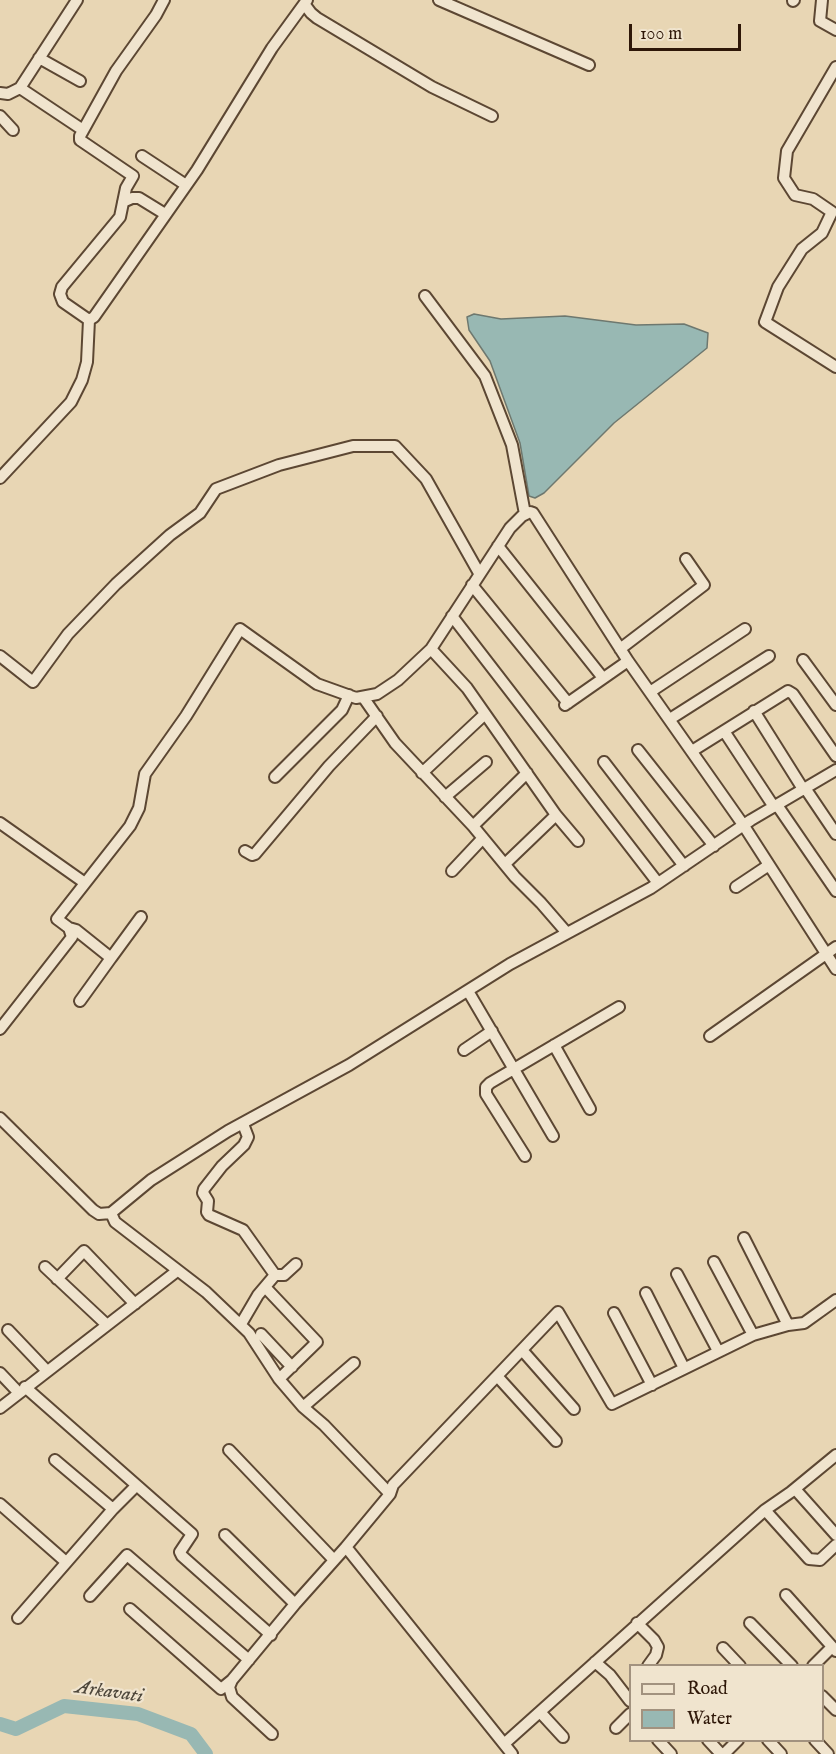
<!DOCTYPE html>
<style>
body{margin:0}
#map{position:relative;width:836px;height:1754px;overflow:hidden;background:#e8d6b4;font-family:"IM FELL English",serif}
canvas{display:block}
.legend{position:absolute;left:629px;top:1664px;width:195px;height:78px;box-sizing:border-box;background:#f0e4ce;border:2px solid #a2927f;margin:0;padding:8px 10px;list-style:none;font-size:18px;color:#2e1708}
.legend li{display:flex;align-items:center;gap:12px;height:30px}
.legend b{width:30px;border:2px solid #a2927f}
.scale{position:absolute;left:629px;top:24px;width:112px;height:27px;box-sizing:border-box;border:3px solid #2e1708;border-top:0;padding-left:8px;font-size:18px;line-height:21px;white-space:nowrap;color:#2e1708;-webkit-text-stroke:4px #f0e4ce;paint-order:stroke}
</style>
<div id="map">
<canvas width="836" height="1754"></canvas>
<ul class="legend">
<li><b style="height:8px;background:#f0e4ce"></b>Road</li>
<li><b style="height:16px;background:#98b8b3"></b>Water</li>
</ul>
<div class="scale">100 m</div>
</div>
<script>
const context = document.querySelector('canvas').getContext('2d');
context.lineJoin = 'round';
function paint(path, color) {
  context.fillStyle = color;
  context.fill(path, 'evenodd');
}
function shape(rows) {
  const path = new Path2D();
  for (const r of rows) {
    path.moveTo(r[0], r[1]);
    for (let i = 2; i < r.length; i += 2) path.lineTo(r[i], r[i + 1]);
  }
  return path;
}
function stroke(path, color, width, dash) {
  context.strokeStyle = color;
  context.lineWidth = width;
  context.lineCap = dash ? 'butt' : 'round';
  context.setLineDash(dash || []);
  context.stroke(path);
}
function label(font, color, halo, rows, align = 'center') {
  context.font = font + ' "IM FELL English",serif';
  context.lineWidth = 4.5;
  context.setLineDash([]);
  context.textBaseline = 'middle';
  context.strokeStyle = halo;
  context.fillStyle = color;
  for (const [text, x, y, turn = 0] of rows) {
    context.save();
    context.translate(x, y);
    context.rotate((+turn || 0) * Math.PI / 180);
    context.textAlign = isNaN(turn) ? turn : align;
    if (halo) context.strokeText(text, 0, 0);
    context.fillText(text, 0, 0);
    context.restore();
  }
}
const water = shape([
 [474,314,501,319,565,316,636,325,684,324,708,333,707,348,614,423,544,493,535,498,529,496,520,443,490,361,469,330,467,317,474,314]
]);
paint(water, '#98b8b3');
stroke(water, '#6e786f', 1.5);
stroke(shape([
 [0,1724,16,1729,64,1706,138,1714,191,1734,206,1754]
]), '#98b8b3', 14);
const minor = shape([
 [77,0,20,88,83,130],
 [164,0,156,15,116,71,80,136,80,140,133,176,126,188,120,217,62,287,60,294,63,302,89,320,94,317,197,170,272,48,307,0],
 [439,0,589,65],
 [822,0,820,21,836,30],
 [793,1,794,0],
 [305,5,311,13,317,18,432,87,492,116],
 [39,58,80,81],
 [836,67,787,151,784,178,795,195,813,199,832,212,822,233,802,249,778,287,765,322,836,367],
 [0,93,8,94,20,88],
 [0,116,13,130],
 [142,156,186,185],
 [123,202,132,198,139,198,165,214],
 [425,296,485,376,512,445,525,514],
 [0,478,71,402,82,380,87,362,89,320],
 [498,546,603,678],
 [472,585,568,703],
 [452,616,658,883],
 [431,649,467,688,556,815,578,841],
 [620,649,704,585,686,559],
 [0,656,33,682,68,634,116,584,170,535,200,513,216,489,279,465,353,446,395,446,426,479,479,573],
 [803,660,836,705],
 [650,692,745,629],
 [363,697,395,743,473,826,515,877,541,903,567,933],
 [565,705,628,661],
 [754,711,803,789],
 [670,719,769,656],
 [724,731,774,807],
 [638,750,714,846],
 [692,751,788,691,793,694,836,756],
 [604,762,684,866],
 [422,773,485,714],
 [275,777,342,710,349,695],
 [805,788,836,834],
 [445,797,486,762],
 [777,805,836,891],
 [0,823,85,883],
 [473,826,527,773],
 [245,851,252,855,255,854,329,766,377,716],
 [505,864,556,815],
 [452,871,483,838],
 [736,887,769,865],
 [69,928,76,930,111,958,80,1001],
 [111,958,141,917],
 [468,991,553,1136],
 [0,1029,72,937,69,928,57,919,130,826,139,808,145,774,186,716,240,629,317,684,356,698,377,694,398,680,431,649,510,528,522,516,530,512,533,513,628,661,744,826,836,969],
 [710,1036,836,947],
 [554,1045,590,1109],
 [464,1050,492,1031],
 [0,1118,93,1210,99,1214,111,1213,151,1180,228,1131,349,1065,510,964,651,888,751,820,836,770],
 [525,1156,486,1094,486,1087,490,1083,619,1007],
 [111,1213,115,1222,206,1292,249,1333,279,1379,303,1407,324,1425,390,1494],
 [744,1238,788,1325],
 [714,1262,753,1335],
 [45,1267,107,1325],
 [677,1274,718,1351],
 [275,1275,284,1275,296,1264],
 [57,1279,84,1251,135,1304],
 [265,1287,317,1342,279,1379],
 [646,1293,684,1368],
 [614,1313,652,1385],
 [241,1324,258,1295,275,1275,243,1230,209,1215,207,1212,208,1201,203,1193,204,1189,222,1166,244,1145,248,1137,243,1124],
 [8,1330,47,1371],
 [261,1334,292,1367],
 [522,1350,574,1409],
 [0,1373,19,1393],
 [497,1376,556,1441],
 [25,1387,192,1534,180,1552,182,1556,271,1635],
 [303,1407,354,1363],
 [0,1408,177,1271],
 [229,1450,334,1560],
 [55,1460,113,1509],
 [795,1489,836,1535],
 [0,1504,66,1562],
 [765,1510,791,1492,836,1455],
 [225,1535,295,1604],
 [786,1595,836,1651],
 [90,1596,127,1555,249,1660],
 [130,1609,221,1689,232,1680,295,1604,346,1547],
 [18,1618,113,1509,136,1486],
 [637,1623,654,1640,658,1647,656,1655,648,1666],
 [750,1623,792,1666],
 [723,1648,740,1666],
 [595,1662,610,1675,630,1701],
 [813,1666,832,1647],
 [232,1680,229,1687,232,1697,272,1734],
 [822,1696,836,1710],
 [540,1712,563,1737],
 [616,1728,630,1714],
 [658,1740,671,1754],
 [708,1740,721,1754],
 [768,1740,781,1754],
 [815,1740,828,1754],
 [504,1744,765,1510,809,1559,820,1560,836,1545],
 [512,1754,346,1547,390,1494,393,1485,558,1312,612,1404,753,1335,788,1325,804,1323,836,1300],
 [724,1754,738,1740]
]);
stroke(minor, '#5c4733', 14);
stroke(minor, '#f0e4ce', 10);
label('italic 20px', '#4e473b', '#f0e4ce', [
 ["Arkavati",109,1693,8]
]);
</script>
